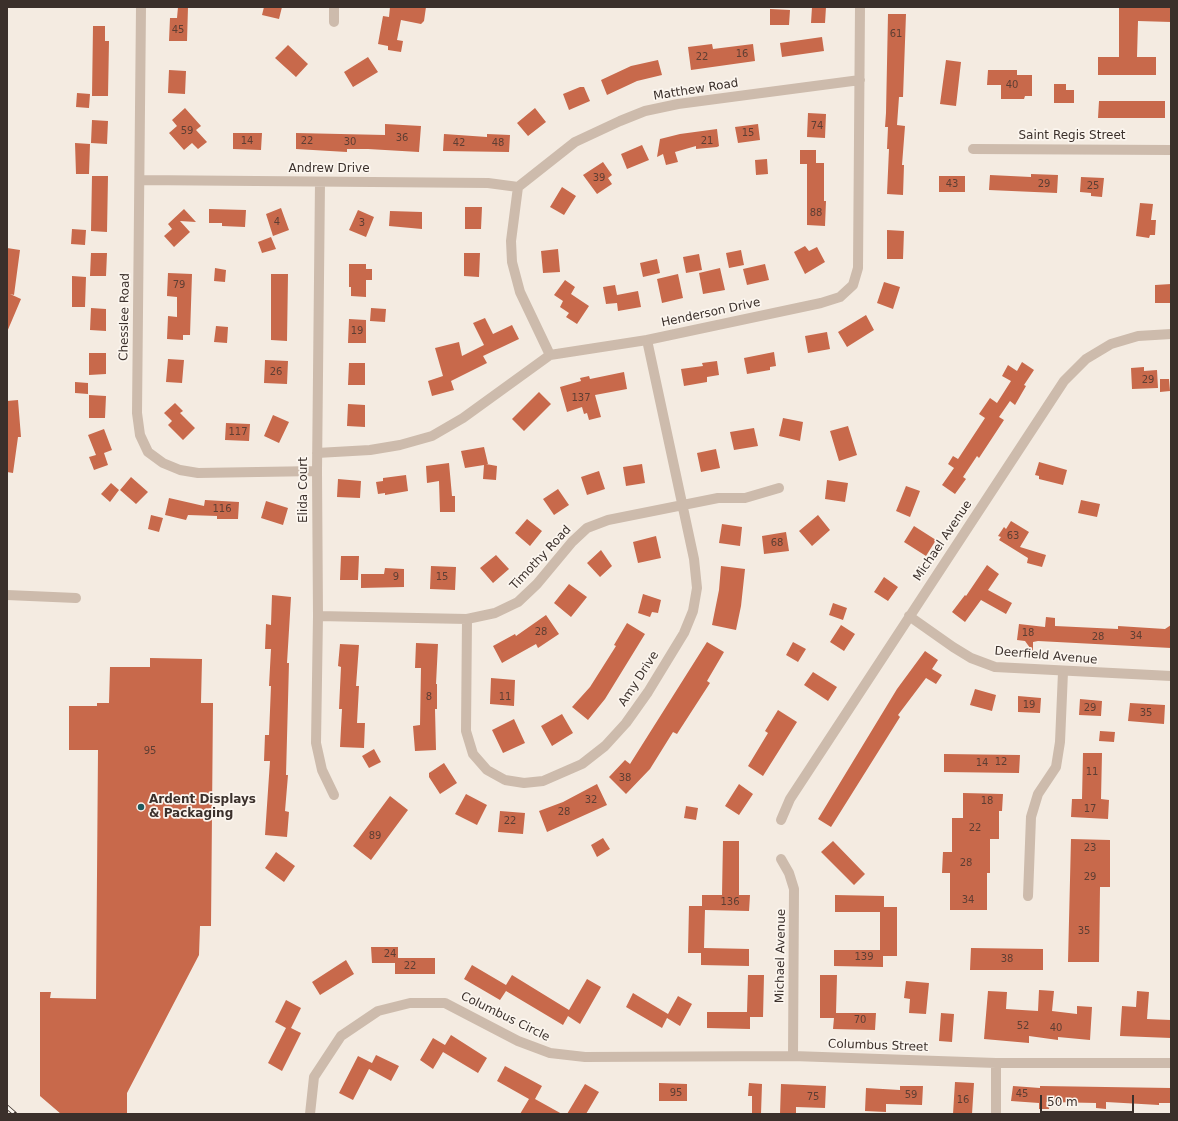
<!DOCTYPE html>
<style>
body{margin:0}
#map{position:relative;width:1178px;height:1121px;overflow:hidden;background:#f4ebe1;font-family:"DejaVu Sans",sans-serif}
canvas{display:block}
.frame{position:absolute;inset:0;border:8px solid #3b302b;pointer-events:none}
.scale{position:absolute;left:1040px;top:1095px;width:94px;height:18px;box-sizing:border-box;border:2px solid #3b302b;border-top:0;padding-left:5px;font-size:12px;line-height:14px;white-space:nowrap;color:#3b302b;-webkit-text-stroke:3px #fbf5ee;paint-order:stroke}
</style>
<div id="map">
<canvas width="1178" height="1121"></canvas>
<div class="frame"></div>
<div class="scale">50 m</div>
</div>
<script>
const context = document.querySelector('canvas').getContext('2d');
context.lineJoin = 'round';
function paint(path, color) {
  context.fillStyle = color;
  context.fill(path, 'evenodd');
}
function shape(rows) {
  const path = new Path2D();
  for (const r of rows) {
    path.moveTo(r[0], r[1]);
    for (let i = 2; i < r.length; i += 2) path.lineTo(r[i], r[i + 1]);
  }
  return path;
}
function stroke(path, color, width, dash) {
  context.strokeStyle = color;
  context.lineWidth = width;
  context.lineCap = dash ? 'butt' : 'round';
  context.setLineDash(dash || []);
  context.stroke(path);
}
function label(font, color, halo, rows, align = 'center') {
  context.font = font + ' "DejaVu Sans",sans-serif';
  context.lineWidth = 3.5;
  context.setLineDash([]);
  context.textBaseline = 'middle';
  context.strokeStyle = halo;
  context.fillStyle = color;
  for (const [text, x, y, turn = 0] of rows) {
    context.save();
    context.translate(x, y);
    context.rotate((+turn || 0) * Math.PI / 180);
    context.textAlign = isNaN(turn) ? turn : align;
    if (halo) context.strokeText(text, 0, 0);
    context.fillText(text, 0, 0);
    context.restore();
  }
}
paint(shape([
 [178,7,188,7,187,41,169,41,170,18,177,18],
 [264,7,282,7,279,19,262,15],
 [390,7,426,7,424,21,421,24,401,20,397,40,403,41,401,52,388,50,388,46,378,44,383,16,389,17],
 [812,7,826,7,825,23,811,23],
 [1119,7,1171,7,1171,22,1138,21,1137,57,1156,57,1156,75,1098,75,1098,57,1119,57],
 [770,9,790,10,789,25,770,25],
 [888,14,906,14,903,97,899,97,897,125,905,126,902,165,904,165,903,195,887,194,889,149,887,149,888,127,885,127,886,113],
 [93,26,105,26,105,41,109,41,108,96,92,96],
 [822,37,824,51,782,57,780,43],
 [712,44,713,49,753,44,755,61,691,70,688,47],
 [288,45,308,64,296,77,275,58],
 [368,57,378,72,353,87,344,72],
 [658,60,662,75,637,81,607,95,601,80,631,66],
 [946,60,961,62,956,106,940,104],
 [169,70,186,71,185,94,168,93],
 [988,70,1017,70,1017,75,1032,75,1032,96,1025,96,1024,99,1001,99,1001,85,987,85],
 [1054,84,1066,84,1066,90,1074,90,1074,103,1054,103],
 [580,87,584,87,590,101,569,110,563,94],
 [77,93,90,94,89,108,76,107],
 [1099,101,1165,101,1165,118,1098,118],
 [185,108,201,126,196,130,207,142,198,149,192,143,184,150,169,133,177,126,172,120],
 [535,108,546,122,528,136,517,123],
 [808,113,826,114,825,138,807,137],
 [92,120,108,121,107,144,91,143],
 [385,124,421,126,419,152,368,149,347,149,347,152,296,149,296,133,385,135],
 [758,124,760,140,738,143,735,127],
 [717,129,719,146,717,147,696,149,696,146,675,152,678,162,666,165,663,154,657,157,660,139,680,134],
 [233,133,262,133,261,150,233,149],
 [444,134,487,137,487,134,510,135,509,152,443,151],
 [75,143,90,144,89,174,76,174],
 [642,145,649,160,627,169,621,154],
 [800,150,816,150,816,163,824,163,824,201,826,201,825,226,807,225,807,164,800,164],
 [767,159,768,174,756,175,755,160],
 [603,162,612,175,608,178,612,184,597,194,583,175],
 [1031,174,1058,175,1057,193,989,190,990,175,1031,177],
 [92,176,108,176,107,232,91,231],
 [939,176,965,176,965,192,939,192],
 [1081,177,1104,178,1102,197,1091,196,1091,193,1080,192],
 [562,187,576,196,564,215,550,207],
 [1140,203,1153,204,1151,220,1156,220,1155,235,1150,235,1149,238,1136,236],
 [465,207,482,207,481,229,465,229],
 [281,208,289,230,273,236,266,214],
 [184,209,196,222,180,221,190,232,174,247,164,236,172,229,168,224],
 [209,209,246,210,245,227,222,226,222,223,209,223],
 [358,210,374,217,366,237,349,230],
 [390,211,422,212,422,229,389,226],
 [72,229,86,230,85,245,71,244],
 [887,230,904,231,903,259,887,259],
 [271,237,276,249,262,253,258,242],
 [805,246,809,251,817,247,825,262,805,274,794,252],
 [7,248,20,250,14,295,10,294,21,299,7,332],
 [558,249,560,272,543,273,541,251],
 [741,250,744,265,729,268,726,253],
 [91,253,107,253,106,276,90,276],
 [464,253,480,253,479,277,464,276],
 [699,254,702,270,686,273,683,257],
 [657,259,660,273,643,277,640,263],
 [349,264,366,264,366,269,372,269,372,280,366,280,366,297,351,296,351,287,349,287],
 [765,264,769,280,747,285,743,269],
 [215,268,226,270,225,282,214,281],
 [720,268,725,290,703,294,699,273],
 [168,273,192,274,190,335,183,335,183,340,167,339,168,316,177,317,177,297,167,296],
 [271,274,288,274,287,341,271,340],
 [678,274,683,298,662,303,657,279],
 [72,276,86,277,85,307,72,307],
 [565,280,575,287,571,294,589,306,577,324,566,317,569,313,560,307,563,301,554,295],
 [884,282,900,287,893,309,877,303],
 [1171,284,1171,303,1155,303,1155,285],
 [615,285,617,295,638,291,641,307,618,311,617,303,606,304,603,287],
 [91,308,106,309,106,331,90,330],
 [371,308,386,309,385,322,370,321],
 [866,315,874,330,847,347,838,332],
 [485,318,493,334,512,325,519,339,483,356,487,363,451,381,454,390,432,396,428,381,443,376,435,348,459,342,462,356,484,345,473,323],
 [349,319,366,320,366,343,348,343],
 [216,326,228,327,227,343,214,342],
 [827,332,830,349,808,353,805,336],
 [774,352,776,366,770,367,770,370,747,374,744,358],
 [89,353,106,353,106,374,89,375],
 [168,359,184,360,182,383,166,382],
 [265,360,288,361,287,384,264,383],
 [717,361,719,375,707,377,707,382,684,386,681,369,703,366,702,363],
 [1022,362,1034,370,1024,385,1026,386,1015,405,1010,401,999,417,1004,420,979,458,977,456,963,477,966,479,955,494,942,485,954,468,948,464,953,456,958,459,985,418,979,414,990,398,997,403,1011,381,1002,376,1008,365,1017,371],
 [349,363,365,363,365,385,348,385],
 [1144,367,1144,371,1157,370,1158,388,1132,389,1131,368],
 [624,372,627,389,595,395,601,417,589,420,587,413,584,414,582,407,567,412,560,387,581,381,580,378,589,376,590,379],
 [1160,379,1169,379,1170,391,1160,392],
 [75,382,88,383,88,394,75,393],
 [539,392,551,404,524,431,512,419],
 [89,395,106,396,105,418,89,418],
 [18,400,21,437,18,437,13,473,7,472,7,401],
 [175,403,183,411,180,413,195,428,183,440,168,425,172,421,164,413],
 [348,404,365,405,365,427,347,426],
 [273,415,289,422,279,443,264,436],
 [783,418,803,422,800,441,779,436],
 [226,423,250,424,249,441,225,440],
 [848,426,857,455,839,461,830,431],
 [754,428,758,446,734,450,730,432],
 [104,429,112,450,104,453,108,465,94,470,89,457,96,455,88,435],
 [484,447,488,464,486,464,497,466,496,480,483,479,484,465,465,468,461,451],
 [716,449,720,468,701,472,697,453],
 [1039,462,1067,470,1063,485,1039,479,1039,476,1035,475],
 [449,463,452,496,455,496,455,512,440,512,439,481,427,483,426,466],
 [642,464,645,483,626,486,623,467],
 [599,471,605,489,587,495,581,477],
 [406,475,408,491,385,495,385,493,378,494,376,482,383,481,383,478],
 [131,477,148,492,136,504,120,490],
 [338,479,361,481,360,498,337,497],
 [827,480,848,483,845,502,825,499],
 [111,483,119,490,110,502,101,494],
 [906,486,920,491,910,517,896,511],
 [558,489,569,505,554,515,543,499],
 [169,498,204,506,205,500,239,502,238,519,217,519,217,516,188,515,186,520,165,515],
 [1081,500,1100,504,1097,517,1078,513],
 [266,501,288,508,283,525,261,518],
 [151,515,163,518,159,532,148,529],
 [818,515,830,530,812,546,799,531],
 [527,519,542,531,530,546,515,533],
 [1011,521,1029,532,1020,547,1046,555,1042,567,1027,563,1028,558,999,540,1001,537,998,536,1004,527,1006,529],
 [722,524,742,527,740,546,719,543],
 [914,526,936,540,926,556,904,542],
 [786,532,789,551,764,554,762,536],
 [656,536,661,558,638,563,633,542],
 [601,550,612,566,600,577,587,563],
 [496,555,509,569,493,583,480,568],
 [341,556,359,556,358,580,340,580],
 [987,565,999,574,988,590,1012,603,1006,614,981,600,965,622,952,612,965,595,966,596],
 [431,566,456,567,455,590,430,589],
 [721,566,745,569,741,606,736,630,712,625,719,590],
 [385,568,404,569,404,587,361,588,361,574,384,574],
 [884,577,898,587,888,601,874,592],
 [569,584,587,597,571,617,554,603],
 [643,594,661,600,658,613,652,612,650,617,638,613],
 [272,595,291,597,287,663,289,663,286,775,288,775,285,811,289,812,287,837,265,835,270,761,264,761,265,735,269,735,271,686,269,686,271,649,265,649,266,624,271,625],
 [833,603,847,608,843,620,829,615],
 [546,615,559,634,538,648,536,644,502,663,493,646,515,634,516,636],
 [1046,617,1055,618,1055,626,1118,629,1118,626,1165,629,1171,625,1171,648,1038,641,1033,642,1033,652,1025,641,1017,640,1019,624,1045,627],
 [627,623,645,634,605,699,588,720,572,707,590,687,616,646,614,645],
 [841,625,855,634,844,651,830,642],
 [707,642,724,652,707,681,710,683,677,734,673,732,650,769,626,794,609,777,625,760,630,764],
 [793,642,806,649,798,662,786,655],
 [416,643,438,644,436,684,437,684,437,709,435,709,436,750,415,751,413,726,420,725,421,668,415,668],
 [340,644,359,645,356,686,359,686,357,723,365,723,364,748,340,747,342,709,339,709,341,667,338,666],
 [925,651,938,660,932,669,942,675,936,684,926,678,898,715,900,717,831,827,818,819,897,689],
 [150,658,202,659,201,703,213,703,211,926,200,926,199,955,127,1093,127,1114,61,1114,40,1096,40,992,51,992,50,998,96,999,98,750,69,750,69,706,97,706,97,703,109,703,110,667,150,667],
 [813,672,837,687,828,701,804,685],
 [491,678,515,680,514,706,490,704],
 [975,689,996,695,992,711,970,705],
 [1018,696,1041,698,1040,713,1018,712],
 [1080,699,1102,701,1101,716,1079,715],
 [1130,703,1165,705,1164,724,1128,721],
 [778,710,797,722,763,776,748,766,768,733,765,731],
 [562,714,573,733,552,746,541,726],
 [514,719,525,743,503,753,492,730],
 [1100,731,1115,732,1114,742,1099,741],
 [374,749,381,762,369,768,362,756],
 [1083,753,1102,753,1101,799,1109,800,1108,819,1071,817,1072,799,1082,799],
 [944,754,1020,755,1019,773,944,772],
 [444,763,457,783,440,794,429,777,429,773],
 [597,784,607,805,547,832,539,811,563,802],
 [739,784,753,794,739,815,725,806],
 [963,793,1003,794,1002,811,999,811,999,839,990,839,990,873,987,873,987,910,950,910,950,873,942,873,943,852,952,852,952,818,963,818],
 [466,794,487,805,477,825,455,814],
 [390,796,408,810,371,860,353,846],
 [686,806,698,808,696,820,684,818],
 [500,811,525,813,523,834,498,832],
 [603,838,610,849,597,857,591,845],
 [1071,839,1110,840,1110,887,1100,887,1099,962,1068,962],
 [723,841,739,841,739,895,750,895,749,911,705,910,704,948,749,949,749,966,701,965,701,953,688,953,689,906,702,906,702,895,722,895],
 [833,841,865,874,854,885,821,852],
 [276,852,295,866,284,882,265,868],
 [835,895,884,896,884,907,897,907,897,956,883,956,883,967,834,966,834,950,880,950,880,912,835,912],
 [371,947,398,947,398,958,435,958,435,974,395,974,395,963,372,963],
 [971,948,1043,949,1043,970,970,970],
 [346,960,354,974,320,995,312,982],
 [472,965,506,985,512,975,569,1010,587,979,601,987,580,1024,568,1016,563,1025,506,991,500,1000,464,979],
 [748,975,764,975,763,1017,750,1017,750,1029,707,1028,707,1012,747,1012],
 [820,975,837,975,836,1013,876,1013,875,1030,833,1029,834,1018,820,1018],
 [906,981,929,983,926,1014,909,1013,910,999,904,998],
 [1039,990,1054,991,1052,1011,1077,1014,1077,1006,1092,1007,1090,1040,1058,1037,1058,1040,1029,1036,1029,1043,984,1039,988,991,1007,992,1006,1009,1038,1011],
 [1137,991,1149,992,1147,1019,1171,1020,1171,1038,1120,1036,1122,1006,1136,1007],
 [633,993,668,1014,678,996,692,1004,680,1026,667,1018,662,1028,626,1007],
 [286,1000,301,1008,291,1028,301,1033,282,1071,268,1063,286,1028,275,1022],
 [941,1013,954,1014,952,1042,939,1041],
 [451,1035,487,1058,478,1073,443,1052,433,1069,420,1060,433,1038,445,1045],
 [376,1055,399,1066,391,1081,369,1069,353,1100,339,1093,358,1056,372,1063],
 [505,1066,542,1086,535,1099,562,1114,520,1114,529,1099,497,1081],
 [955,1082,974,1083,972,1114,953,1114],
 [659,1083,687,1084,687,1101,659,1101],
 [749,1083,762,1084,761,1114,752,1114,752,1096,748,1096],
 [585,1084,599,1092,586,1114,567,1114],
 [781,1084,826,1086,825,1108,796,1107,796,1114,780,1114],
 [900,1086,923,1086,922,1105,886,1104,886,1112,865,1111,866,1088,900,1090],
 [1013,1086,1040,1088,1040,1086,1171,1088,1171,1103,1159,1103,1159,1105,1106,1102,1106,1109,1096,1108,1096,1103,1050,1102,1049,1109,1039,1109,1039,1103,1011,1101]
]), '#c8694b');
stroke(shape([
 [141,7,137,413,140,435,148,452,163,463,180,470,198,473,317,471],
 [334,22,334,7],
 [973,149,1171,150],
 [140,180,488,183,518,187],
 [320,182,317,471,318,616,316,743,322,770,334,795],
 [550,355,520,292,512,262,511,241,518,187,575,142,620,121,645,111,678,104,860,80],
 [317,453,370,450,400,445,432,436,463,418,550,355,647,340,821,303,840,297,853,285,858,268,860,7],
 [7,595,76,598],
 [318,616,467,619,495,613,518,602,537,584,572,542,587,528,608,520,718,498,745,498,779,488],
 [909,616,953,647,971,658,995,667,1171,676],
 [467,619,466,731,473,754,487,770,505,780,524,783,543,781,582,764,605,746,626,723,648,692,684,633,693,611,697,588,694,559,647,340],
 [781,820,790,799,1064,381,1086,359,1111,344,1138,336,1171,334],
 [781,859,789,873,794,889,793,1056],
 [1028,896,1031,817,1038,794,1056,767,1060,742,1063,672],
 [310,1114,314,1077,341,1036,378,1011,410,1003,445,1003,518,1041,550,1053,585,1057,793,1056,996,1063,1171,1063],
 [996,1114,996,1063]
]), '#cdbbac', 10);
const rail = shape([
 [7,1107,15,1114]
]);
stroke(rail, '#3b302b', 4.5);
stroke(rail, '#fbf5ee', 3, [9]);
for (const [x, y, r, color] of [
 [141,807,4,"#1f5a5e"]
]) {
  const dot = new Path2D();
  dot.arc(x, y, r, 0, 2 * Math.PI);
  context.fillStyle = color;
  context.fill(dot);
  stroke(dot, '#fbf5ee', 1.5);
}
label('10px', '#5e3e33', null, [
 ["45",178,30],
 ["61",896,34],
 ["16",742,54],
 ["22",702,57],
 ["40",1012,85],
 ["74",817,126],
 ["59",187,131],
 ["15",748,133],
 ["36",402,138],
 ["14",247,141],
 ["22",307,141],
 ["21",707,141],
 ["30",350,142],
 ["42",459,143],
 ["48",498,143],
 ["39",599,178],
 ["43",952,184],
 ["29",1044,184],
 ["25",1093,186],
 ["88",816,213],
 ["4",277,222],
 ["3",362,223],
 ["79",179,285],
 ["19",357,331],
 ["26",276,372],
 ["29",1148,380],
 ["137",581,398],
 ["117",238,432],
 ["116",222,509],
 ["63",1013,536],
 ["68",777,543],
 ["9",396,577],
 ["15",442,577],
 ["28",541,632],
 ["18",1028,633],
 ["34",1136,636],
 ["28",1098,637],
 ["8",429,697],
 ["11",505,697],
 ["19",1029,705],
 ["29",1090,708],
 ["35",1146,713],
 ["95",150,751],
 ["12",1001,762],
 ["14",982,763],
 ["11",1092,772],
 ["38",625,778],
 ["32",591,800],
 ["18",987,801],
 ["17",1090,809],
 ["28",564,812],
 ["22",510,821],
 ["22",975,828],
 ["89",375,836],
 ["23",1090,848],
 ["28",966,863],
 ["29",1090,877],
 ["34",968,900],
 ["136",730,902],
 ["35",1084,931],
 ["24",390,954],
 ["139",864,957],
 ["38",1007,959],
 ["22",410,966],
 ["70",860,1020],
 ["52",1023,1026],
 ["40",1056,1028],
 ["95",676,1093],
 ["45",1022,1094],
 ["59",911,1095],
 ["75",813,1097],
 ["16",963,1100]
]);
label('12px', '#3b302b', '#fbf5ee', [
 ["Matthew Road",696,90,-9],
 ["Saint Regis Street",1072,136],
 ["Andrew Drive",329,169],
 ["Henderson Drive",711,313,-12],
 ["Chesslee Road",125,317,-89],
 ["Elida Court",304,490,-90],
 ["Michael Avenue",943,541,-56],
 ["Timothy Road",541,558,-47],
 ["Deerfield Avenue",1046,656,5],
 ["Amy Drive",639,679,-57],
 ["Michael Avenue",781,956,-89],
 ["Columbus Circle",505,1017,26],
 ["Columbus Street",878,1046,2]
]);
label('bold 12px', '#3b302b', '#fbf5ee', [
 ["Ardent Displays",149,800],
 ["& Packaging",149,814]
], 'left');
</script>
